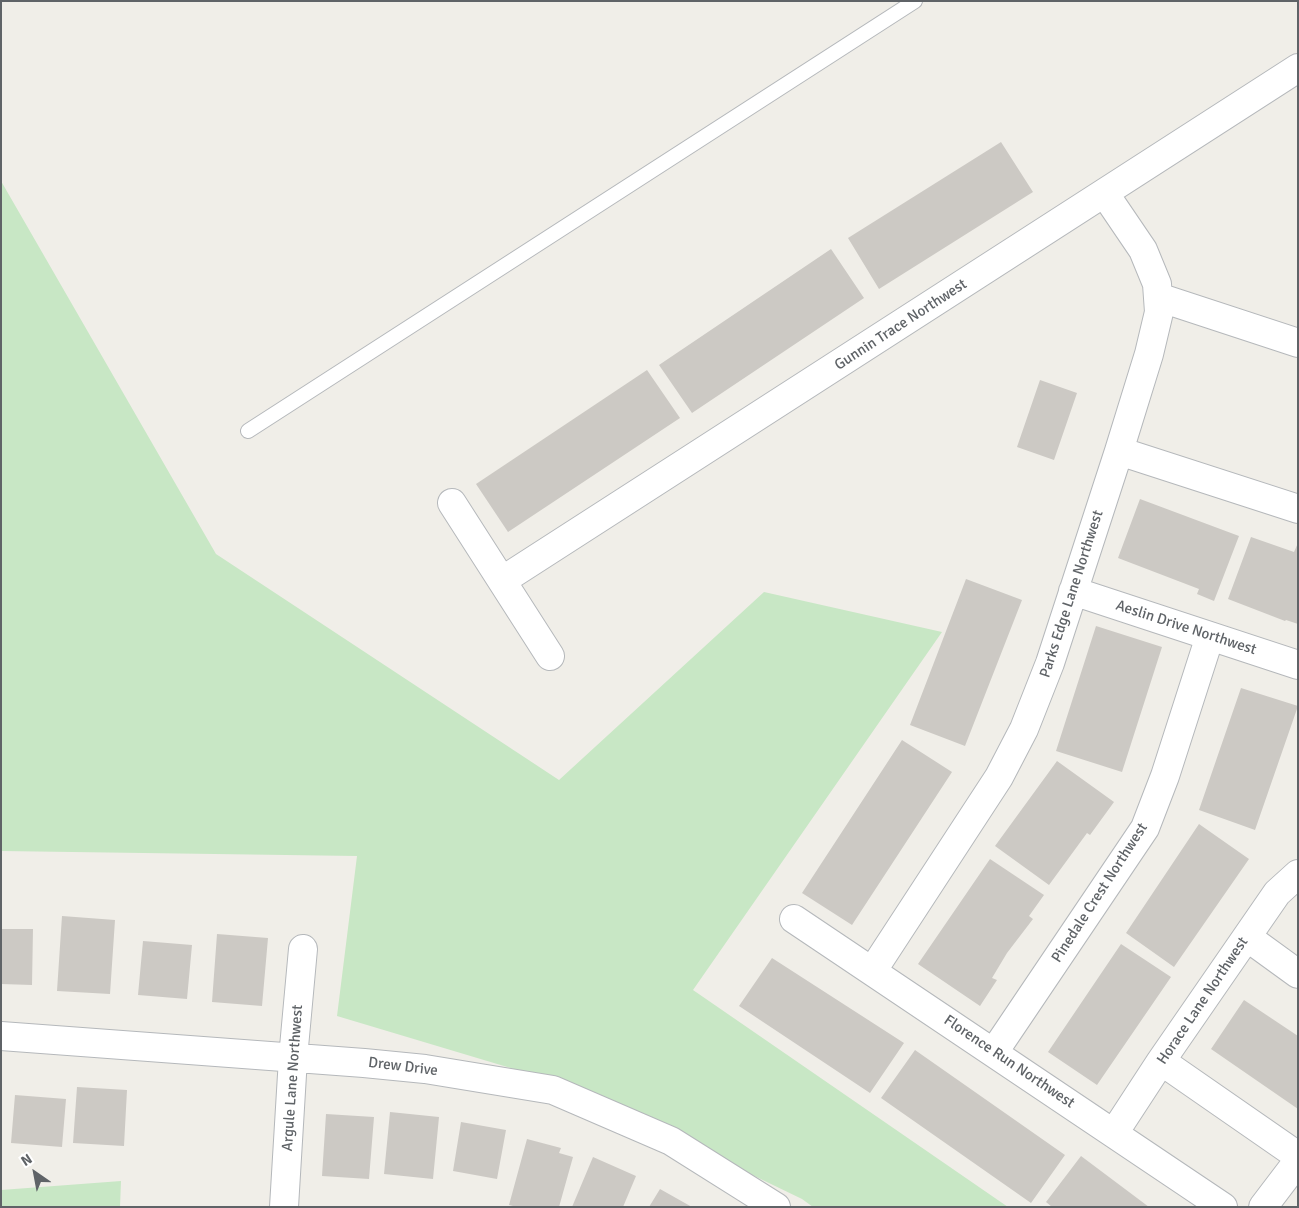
<!DOCTYPE html>
<style>
body{margin:0}
#map{position:relative;width:1299px;height:1208px;overflow:hidden;background:#f0eee8;font-family:Signika,sans-serif}
canvas{display:block}
.frame{position:absolute;inset:0;border:2px solid #5f6367;pointer-events:none}
.north{position:absolute;left:10px;top:1148px;width:50px;height:50px;-webkit-text-stroke:4px #fff;paint-order:stroke;rotate:327deg;font-size:14px;font-weight:700;line-height:20px;text-align:center;color:#5f6367}
.north::after{content:'';display:block;margin:auto;width:18px;height:22px;background:#5f6367;clip-path:polygon(50% 0,100% 100%,50% 72%,0 100%)}
</style>
<div id="map">
<canvas width="1299" height="1208"></canvas>
<div class="frame"></div>
<div class="north">N</div>
</div>
<script>
const context = document.querySelector('canvas').getContext('2d');
context.lineJoin = 'round';
function paint(path, color) {
  context.fillStyle = color;
  context.fill(path, 'evenodd');
}
function shape(rows) {
  const path = new Path2D();
  for (const r of rows) {
    path.moveTo(r[0], r[1]);
    for (let i = 2; i < r.length; i += 2) path.lineTo(r[i], r[i + 1]);
  }
  return path;
}
function stroke(path, color, width, dash) {
  context.strokeStyle = color;
  context.lineWidth = width;
  context.lineCap = dash ? 'butt' : 'round';
  context.setLineDash(dash || []);
  context.stroke(path);
}
function label(font, color, halo, rows, align = 'center') {
  context.font = font + ' Signika,sans-serif';
  context.lineWidth = 4.5;
  context.setLineDash([]);
  context.textBaseline = 'middle';
  context.strokeStyle = halo;
  context.fillStyle = color;
  for (const [text, x, y, turn = 0] of rows) {
    context.save();
    context.translate(x, y);
    context.rotate((+turn || 0) * Math.PI / 180);
    context.textAlign = isNaN(turn) ? turn : align;
    if (halo) context.strokeText(text, 0, 0);
    context.fillText(text, 0, 0);
    context.restore();
  }
}
paint(shape([
 [1,181,216,554,559,780,764,592,942,632,693,990,1008,1207,813,1207,802,1199,564,1084,337,1016,357,856,1,851],
 [121,1181,120,1207,1,1207,1,1190]
]), '#c8e7c5');
paint(shape([
 [1001,142,1033,192,879,289,848,238],
 [831,249,864,298,692,413,659,365],
 [647,370,680,418,508,532,476,484],
 [1040,380,1077,393,1054,460,1017,447],
 [1140,499,1239,536,1214,601,1197,594,1199,589,1118,558],
 [1251,537,1294,552,1298,543,1298,624,1286,620,1285,621,1228,599],
 [966,579,1022,600,965,746,910,725],
 [1096,626,1162,647,1122,772,1056,751],
 [1241,688,1298,706,1255,830,1199,810],
 [902,740,952,772,852,925,802,893],
 [1057,761,1114,802,1090,835,1087,833,1049,885,995,846],
 [1199,824,1249,859,1174,967,1126,933],
 [990,859,1044,895,1029,916,1033,919,1007,953,992,978,997,980,980,1006,918,964],
 [62,916,115,920,110,994,57,991],
 [1,929,33,929,32,985,1,984],
 [217,934,268,938,262,1006,212,1002],
 [143,941,192,945,187,999,138,995],
 [1121,944,1171,977,1097,1085,1048,1052],
 [772,958,904,1043,870,1093,739,1006],
 [1244,1000,1298,1036,1298,1109,1211,1049],
 [915,1050,1065,1155,1031,1203,881,1098],
 [77,1087,127,1090,124,1146,73,1143],
 [15,1095,66,1099,62,1147,11,1143],
 [390,1112,439,1117,433,1179,384,1174],
 [326,1114,374,1117,369,1179,322,1176],
 [461,1122,506,1130,497,1179,453,1171],
 [527,1139,561,1148,559,1153,573,1157,559,1207,517,1207,509,1205],
 [1081,1156,1149,1207,1052,1207,1046,1202],
 [593,1157,636,1176,623,1207,572,1207],
 [660,1189,692,1207,649,1207]
]), '#ccc9c4');
const service = shape([
 [248,431,915,1]
]);
const minor = shape([
 [1158,297,1298,343],
 [1119,451,1298,509],
 [452,503,550,656],
 [503,580,1298,68],
 [1073,591,1298,665],
 [794,919,1223,1207],
 [1247,937,1298,974],
 [873,970,999,777,1024,729,1050,663,1119,451,1149,354,1159,312,1157,284,1143,250,1105,194],
 [1,1036,364,1063,425,1069,553,1090,671,1141,776,1207],
 [994,1052,1145,828,1165,776,1210,636],
 [1161,1061,1298,1156],
 [1114,1133,1161,1061,1277,893,1298,874],
 [284,1207,293,1058,303,949],
 [1263,1207,1298,1161]
]);
stroke(service, '#b5b8bb', 16);
stroke(minor, '#b5b8bb', 30);
stroke(service, '#fff', 14);
stroke(minor, '#fff', 28);
label('15px', '#5f6367', '#fff', [
 ["Gunnin Trace Northwest",901,325,-33],
 ["Parks Edge Lane Northwest",1072,594,-72],
 ["Aeslin Drive Northwest",1186,628,18],
 ["Pinedale Crest Northwest",1100,893,-57],
 ["Horace Lane Northwest",1203,1001,-56],
 ["Florence Run Northwest",1009,1062,34],
 ["Drew Drive",403,1067,7],
 ["Argule Lane Northwest",293,1078,-86]
]);
</script>
